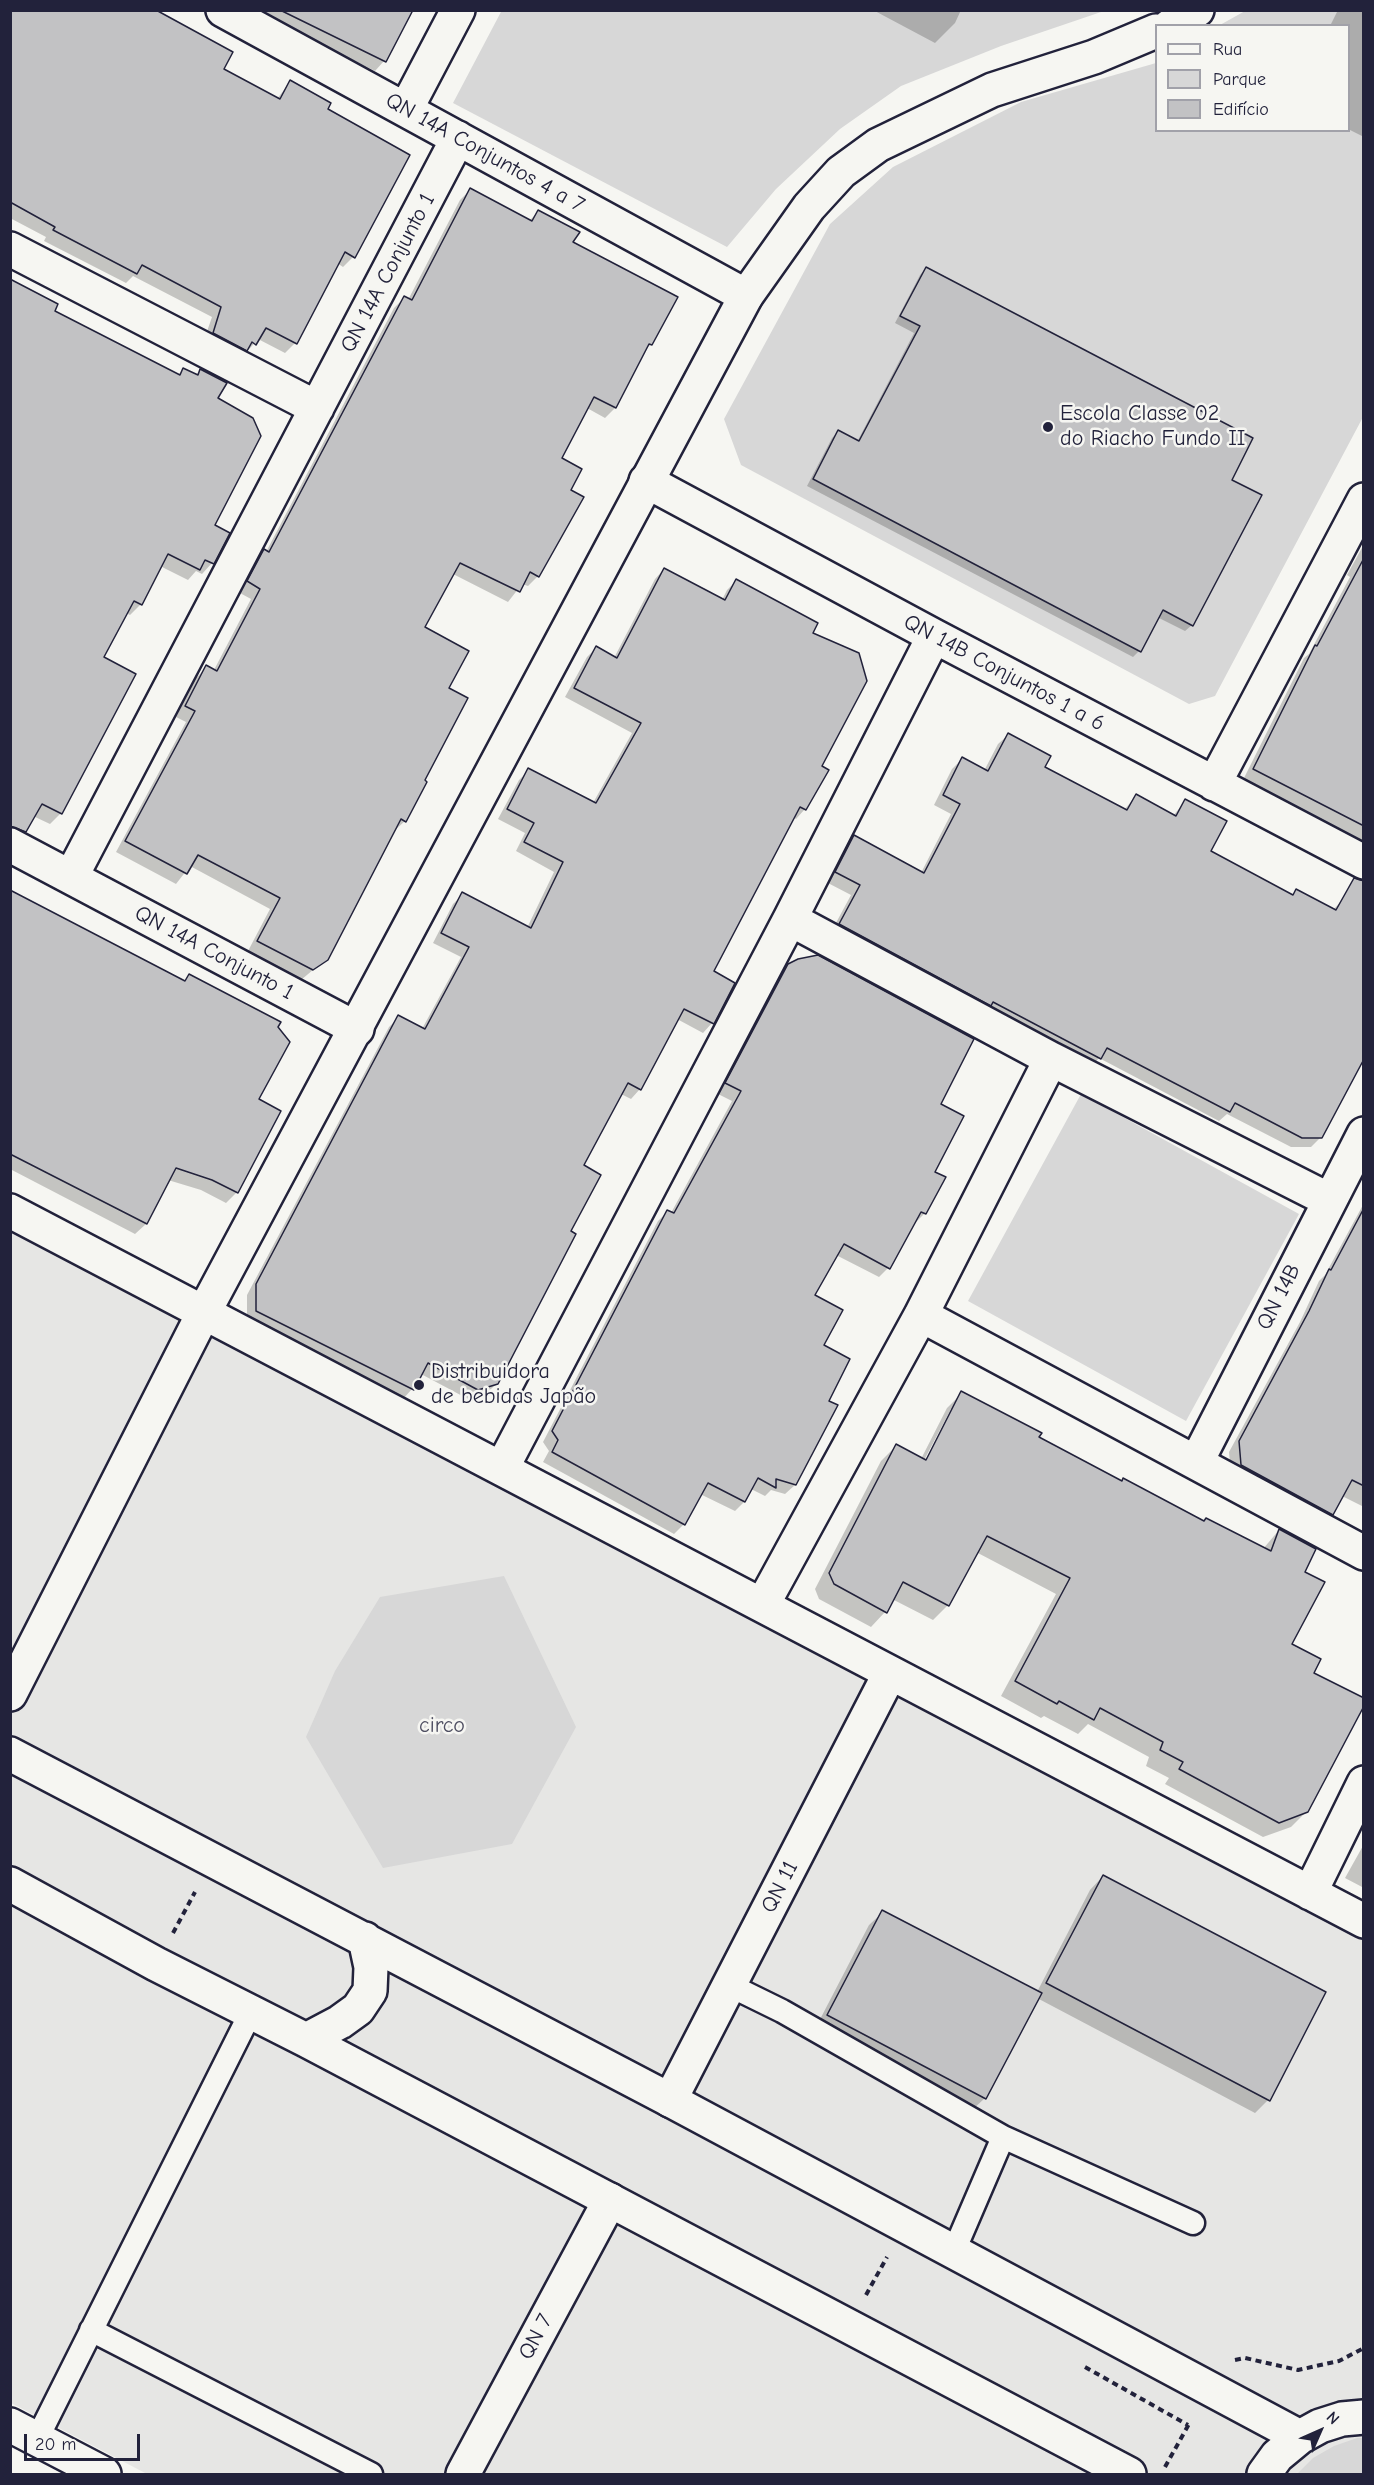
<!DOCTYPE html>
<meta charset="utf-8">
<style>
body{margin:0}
#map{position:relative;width:1374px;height:2485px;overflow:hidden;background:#f6f6f2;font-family:"Comic Neue",sans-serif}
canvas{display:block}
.frame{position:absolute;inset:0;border:12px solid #22223b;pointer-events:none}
.legend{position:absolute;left:1155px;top:24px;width:195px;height:108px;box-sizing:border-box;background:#f6f6f2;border:2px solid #a1a1a9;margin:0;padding:8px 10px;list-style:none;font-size:18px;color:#22223b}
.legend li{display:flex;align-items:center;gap:12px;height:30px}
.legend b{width:30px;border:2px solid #a1a1a9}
.north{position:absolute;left:1290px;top:2401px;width:60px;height:60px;-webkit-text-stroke:4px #f6f6f2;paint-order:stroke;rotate:45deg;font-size:16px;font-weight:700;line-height:24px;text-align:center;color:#22223b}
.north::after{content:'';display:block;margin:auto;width:21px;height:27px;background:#22223b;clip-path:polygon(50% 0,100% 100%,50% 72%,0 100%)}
.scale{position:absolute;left:24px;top:2434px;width:116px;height:27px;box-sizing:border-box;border:3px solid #22223b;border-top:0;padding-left:8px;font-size:18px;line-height:21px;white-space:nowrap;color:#22223b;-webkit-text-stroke:4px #f6f6f2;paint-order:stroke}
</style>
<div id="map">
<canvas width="1374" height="2485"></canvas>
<div class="frame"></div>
<ul class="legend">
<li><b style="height:8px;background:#f6f6f2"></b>Rua</li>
<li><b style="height:16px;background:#d7d7d7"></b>Parque</li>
<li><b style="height:16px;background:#c2c2c4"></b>Edifício</li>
</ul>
<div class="north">N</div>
<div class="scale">20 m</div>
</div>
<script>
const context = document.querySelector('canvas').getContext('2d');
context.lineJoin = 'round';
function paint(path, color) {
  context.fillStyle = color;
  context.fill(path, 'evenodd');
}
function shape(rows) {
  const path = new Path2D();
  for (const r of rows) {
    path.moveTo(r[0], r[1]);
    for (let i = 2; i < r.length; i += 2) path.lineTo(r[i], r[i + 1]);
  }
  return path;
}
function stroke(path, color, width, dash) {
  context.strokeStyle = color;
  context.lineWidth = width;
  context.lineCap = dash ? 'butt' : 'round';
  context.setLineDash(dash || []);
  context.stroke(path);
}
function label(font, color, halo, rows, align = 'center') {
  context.font = font + ' "Comic Neue",sans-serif';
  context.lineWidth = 5;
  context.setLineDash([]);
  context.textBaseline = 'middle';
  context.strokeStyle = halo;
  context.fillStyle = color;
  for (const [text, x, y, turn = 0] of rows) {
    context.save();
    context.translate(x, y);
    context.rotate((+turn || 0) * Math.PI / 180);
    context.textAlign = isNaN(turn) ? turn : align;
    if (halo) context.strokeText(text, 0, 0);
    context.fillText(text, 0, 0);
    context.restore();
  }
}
paint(shape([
 [10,1205,1363,1911,1363,2474,147,2474,11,2403]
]), '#e6e6e4');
paint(shape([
 [502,10,1104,10,1104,11,1001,46,901,86,840,129,776,189,727,247,453,103],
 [1245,11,1363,11,1363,417,1215,696,1189,704,741,465,724,419,830,224,893,167,1021,102,1156,63,1156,130,1348,130,1348,26,1220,25],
 [1081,1094,1299,1214,1186,1421,968,1301],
 [504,1576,576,1727,512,1844,383,1868,306,1737,335,1671,380,1597],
 [1357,2438,1363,2438,1363,2474,1297,2474,1313,2458,1334,2446]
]), '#d7d7d7');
paint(shape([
 [10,10,222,70,277,99,290,82,326,110,353,257,343,267,337,263,295,343,285,353,258,339,245,354,203,343,212,317,133,276,126,283,44,241,46,237,10,218],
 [262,10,411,10,384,61,375,71,311,39,269,28,275,17],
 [873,10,961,10,955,23,935,43],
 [1338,10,1364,10,1364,137,1348,129,1348,26,1330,26],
 [471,189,529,221,538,212,571,242,651,344,642,353,615,408,605,418,587,408,560,459,569,491,538,576,528,586,522,584,508,602,453,574,423,628,447,689,423,781,405,821,394,831,326,959,301,980,248,951,270,909,190,866,176,884,116,852,186,722,176,717,196,678,207,667,214,670,251,599,238,592,254,562,266,552,394,308,404,298,408,300,460,200],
 [926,268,1230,480,1192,625,1185,631,1157,617,1139,651,1133,657,807,486,832,438,838,432,857,442,914,333,895,323,920,275],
 [10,285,53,311,177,376,183,370,195,376,200,370,216,399,212,563,202,574,196,571,188,580,160,566,141,604,130,615,126,613,102,658,134,674,61,813,50,824,33,816,27,829,16,840,10,837],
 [1364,544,1364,846,1324,824,1325,822,1243,780,1304,658,1309,654,1350,577,1347,575],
 [664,569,722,600,727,590,736,581,811,634,820,767,805,809,796,819,793,817,712,972,733,983,712,1023,703,1033,677,1019,640,1089,631,1099,621,1094,582,1165,569,1232,496,1384,486,1394,468,1399,421,1374,412,1389,403,1399,247,1321,247,1295,389,1027,399,1017,422,1029,461,957,433,943,453,904,463,894,527,928,554,872,516,851,525,833,498,819,519,780,529,770,593,803,632,733,565,697,587,657,596,648,614,658,655,579],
 [1008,735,1043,768,1124,810,1136,796,1173,816,1185,801,1209,851,1291,896,1296,891,1333,910,1344,898,1364,908,1364,1064,1361,1061,1321,1137,1311,1147,1291,1147,1227,1114,1219,1121,1099,1058,1090,1068,830,934,851,895,826,882,844,847,854,837,921,873,951,814,934,805,952,769,962,759,984,771,998,744],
 [10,898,183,982,189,976,257,1099,279,1112,236,1193,226,1203,201,1190,168,1180,146,1224,135,1234,10,1169],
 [789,965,939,1105,933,1172,925,1213,915,1223,913,1222,888,1268,879,1277,836,1255,812,1296,822,1346,827,1401,836,1405,795,1485,785,1494,771,1490,765,1496,751,1489,744,1502,735,1511,700,1494,684,1524,674,1534,543,1462,549,1451,543,1442,658,1221,667,1212,671,1213,732,1101,716,1093,778,975],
 [1364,1203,1364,1507,1342,1496,1332,1514,1322,1524,1231,1475,1229,1452,1300,1322,1319,1281,1325,1275],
 [962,1393,1037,1438,1121,1482,1263,1549,1279,1530,1303,1572,1290,1645,1312,1673,1307,1811,1291,1827,1263,1837,1165,1784,1169,1778,1146,1766,1149,1757,1088,1724,1078,1734,1044,1716,1041,1718,1001,1696,1056,1594,976,1552,948,1605,933,1620,892,1599,885,1612,871,1627,819,1599,815,1589,881,1461,896,1446,921,1459,947,1408],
 [951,1409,954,1409,924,1467,921,1466],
 [1364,1844,1364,1888,1345,1878],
 [1103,1876,1268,2100,1255,2113,1037,1998,985,2098,971,2111,815,2029,869,1925,883,1912,1037,1992,1090,1890]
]), '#0003');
const building = shape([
 [10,10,156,10,233,52,224,69,280,99,290,80,331,103,328,109,410,155,355,258,345,252,297,344,266,328,256,345,252,342,247,351,213,333,221,307,142,265,137,274,53,230,55,227,10,202,10,10],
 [280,10,413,10,386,62,280,10],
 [470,188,532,221,538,210,580,232,573,242,678,297,652,345,649,344,616,408,594,397,562,458,582,469,571,490,584,497,539,577,530,572,520,592,460,563,425,627,469,651,449,688,468,698,425,780,427,782,406,822,401,819,328,960,313,970,257,941,280,898,198,855,187,874,125,841,195,711,185,706,206,665,217,671,260,589,247,581,264,549,269,552,404,296,412,300,470,188],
 [926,267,1253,438,1232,480,1262,495,1193,626,1163,610,1141,652,813,479,838,430,859,441,920,326,900,316,926,267],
 [10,279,58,304,55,311,180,375,183,368,198,375,200,369,227,383,218,398,253,418,261,436,215,525,230,533,214,564,205,560,200,570,168,554,142,605,134,601,104,657,136,674,62,814,42,804,26,832,10,826,10,279],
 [1364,558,1364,826,1253,769,1315,645,1317,646,1364,558],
 [664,568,725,600,736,579,818,623,813,633,859,653,867,681,822,766,829,770,806,810,800,807,714,971,735,983,714,1024,684,1009,641,1090,628,1083,584,1165,601,1175,571,1231,576,1234,498,1384,478,1390,428,1363,414,1390,256,1311,256,1284,398,1015,425,1029,469,947,441,933,462,892,531,928,563,862,524,842,534,823,507,809,528,768,596,803,641,723,574,688,596,646,617,658,664,568],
 [1008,733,1051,756,1045,767,1127,810,1136,794,1176,816,1185,799,1227,821,1211,851,1293,895,1296,889,1336,910,1354,878,1364,881,1364,1059,1322,1138,1302,1138,1235,1103,1230,1112,1107,1048,1101,1059,993,1002,991,1006,839,924,860,885,835,872,854,835,924,873,960,804,943,795,962,757,988,771,1008,733],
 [10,890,185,981,189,974,281,1022,278,1027,290,1042,259,1099,281,1111,238,1193,212,1180,176,1168,147,1224,10,1154,10,890],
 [818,955,974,1039,941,1104,964,1116,935,1172,946,1177,926,1214,921,1212,890,1269,844,1244,815,1295,843,1310,824,1345,850,1359,829,1401,838,1405,796,1485,776,1479,776,1488,758,1478,745,1502,708,1483,685,1525,552,1452,558,1440,552,1431,667,1210,674,1213,741,1091,725,1083,788,964,798,959,818,955],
 [1364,1208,1364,1486,1352,1480,1333,1515,1241,1465,1239,1441,1309,1311,1329,1269,1331,1270,1364,1208],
 [961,1391,1042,1433,1039,1437,1122,1481,1123,1478,1204,1521,1206,1518,1271,1551,1279,1529,1316,1549,1305,1572,1325,1582,1292,1644,1321,1659,1314,1673,1364,1698,1364,1706,1308,1812,1279,1823,1179,1769,1183,1762,1160,1750,1163,1742,1100,1708,1094,1720,1059,1701,1057,1704,1015,1681,1070,1578,987,1536,949,1606,903,1582,887,1613,834,1584,829,1573,896,1444,926,1460,961,1391],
 [1103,1875,1326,1992,1270,2101,1046,1983,1103,1875],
 [882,1910,1042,1993,986,2099,827,2015,882,1910]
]);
paint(building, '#c2c2c4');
stroke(building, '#22223b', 1.5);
const service = shape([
 [729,1985,782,2011,1003,2137],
 [954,2251,1003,2137,1193,2223],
 [91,2330,371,2474],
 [37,2439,251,2012]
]);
const minor = shape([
 [223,10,746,296],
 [406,109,458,10],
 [10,249,317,408],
 [646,481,934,636,1364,862],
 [1214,784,1364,500],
 [10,845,357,1029],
 [71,877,458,138],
 [790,919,1051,1059,1329,1200],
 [10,1211,1364,1921],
 [921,1315,1364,1553],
 [1197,1461,1364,1134],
 [502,1468,790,919,934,636],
 [763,1604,921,1315,1051,1059],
 [1310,1893,1364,1783],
 [670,2100,890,1673],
 [10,2425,104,2474],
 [463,2474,610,2200]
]);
const tertiary = shape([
 [1170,26,1197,10],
 [10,1694,203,1314,746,296,809,207,841,172,878,145,992,90,1094,57,1156,31]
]);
const secondary = shape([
 [10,1754,670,2100,1300,2437],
 [10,1884,156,1964,306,2040,1129,2474],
 [306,2040,340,2022,358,2009,370,1991,371,1967,365,1939],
 [1264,2474,1277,2456,1300,2437,1320,2426,1342,2419,1364,2417]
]);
stroke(service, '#22223b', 27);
stroke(minor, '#22223b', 38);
stroke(tertiary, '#22223b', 38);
stroke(secondary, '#22223b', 38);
stroke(shape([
 [173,1933,195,1892],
 [866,2295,887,2257],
 [1235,2360,1245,2358,1298,2370,1339,2361,1364,2348],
 [1085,2367,1188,2425],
 [1165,2467,1189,2424]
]), '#22223b', 4, [6, 4.5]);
stroke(service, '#f6f6f2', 22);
stroke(minor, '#f6f6f2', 33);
stroke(tertiary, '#f6f6f2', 33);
stroke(secondary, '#f6f6f2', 33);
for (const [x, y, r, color] of [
 [1048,427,6,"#22223b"],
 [419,1385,6,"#22223b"]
]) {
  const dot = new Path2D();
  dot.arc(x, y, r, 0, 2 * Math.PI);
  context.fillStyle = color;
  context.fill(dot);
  stroke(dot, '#f6f6f2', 2);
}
label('22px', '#22223b', '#f6f6f2', [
 ["QN 14A Conjuntos 4 a 7",485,153,29],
 ["QN 14A Conjunto 1",388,273,-62],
 ["QN 14B Conjuntos 1 a 6",1004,673,28],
 ["QN 14A Conjunto 1",214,953,28],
 ["QN 14B",1279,1297,-63],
 ["QN 11",780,1887,-63],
 ["QN 7",536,2337,-62]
]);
label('22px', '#22223b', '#f6f6f2', [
 ["Escola Classe 02",1060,414],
 ["do Riacho Fundo II",1060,439],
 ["Distribuidora",431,1372],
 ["de bebidas Japão",431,1397]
], 'left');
label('22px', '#4f4f62', '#f6f6f2', [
 ["circo",442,1726]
]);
</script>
